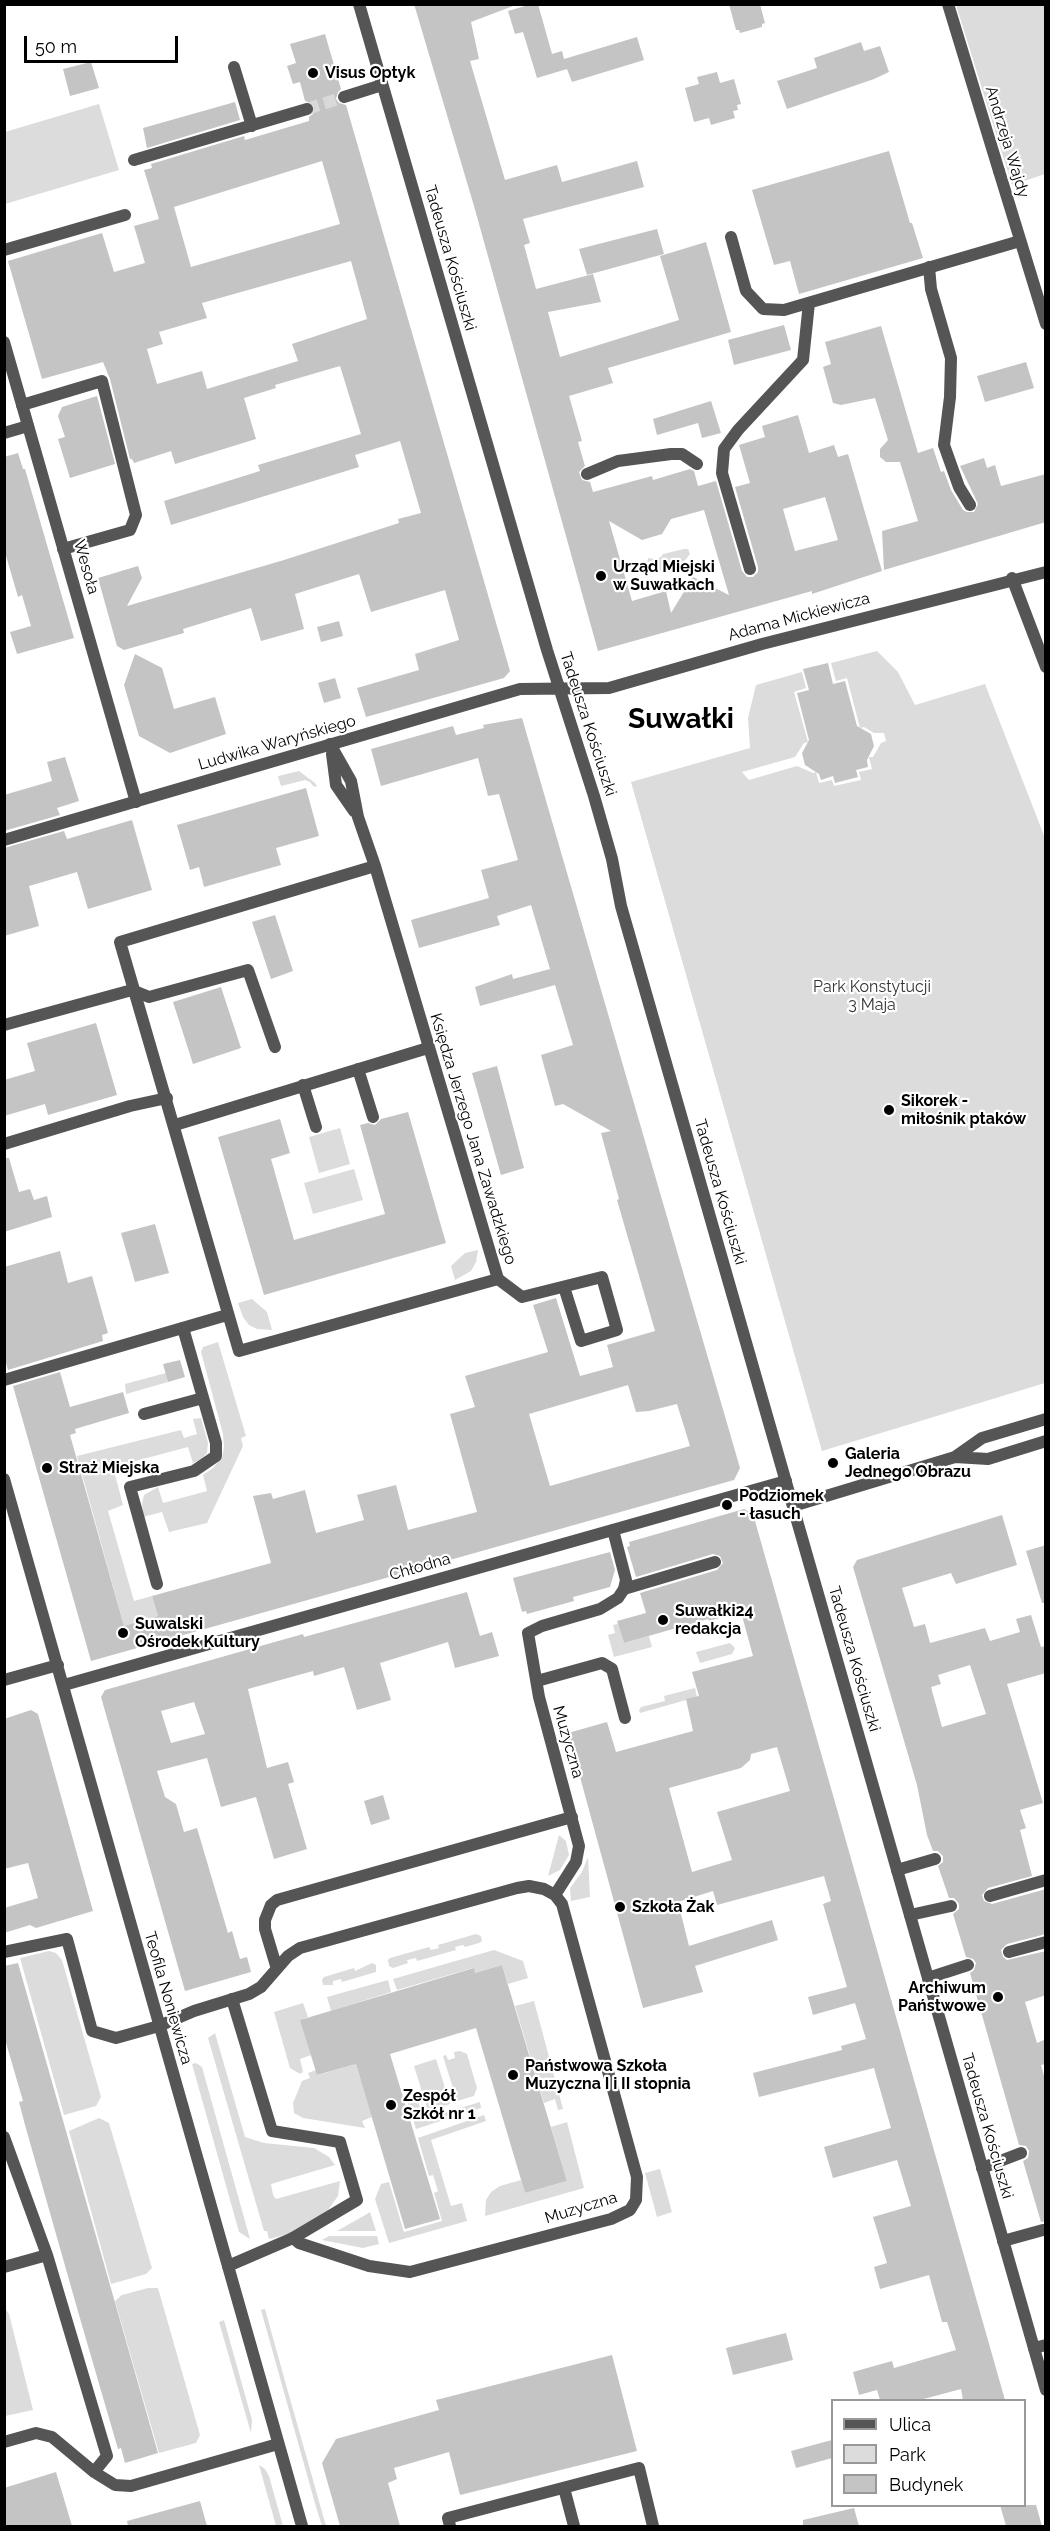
<!DOCTYPE html>
<meta charset="utf-8">
<style>
body{margin:0}
#map{position:relative;width:1050px;height:2531px;overflow:hidden;background:#fff;font-family:Raleway,sans-serif}
canvas{display:block}
.frame{position:absolute;inset:0;border:6px solid #000;pointer-events:none}
.legend{position:absolute;left:831px;top:2399px;width:195px;height:108px;box-sizing:border-box;background:#fff;border:2px solid #999;margin:0;padding:8px 10px;list-style:none;font-size:18px;color:#000}
.legend li{display:flex;align-items:center;gap:12px;height:30px}
.legend b{width:30px;border:2px solid #999}
.scale{position:absolute;left:24px;top:36px;width:154px;height:27px;box-sizing:border-box;border:3px solid #000;border-top:0;padding-left:8px;font-size:18px;line-height:21px;white-space:nowrap;color:#000;-webkit-text-stroke:4px #fff;paint-order:stroke}
</style>
<div id="map">
<canvas width="1050" height="2531"></canvas>
<div class="frame"></div>
<ul class="legend">
<li><b style="height:8px;background:#555"></b>Ulica</li>
<li><b style="height:16px;background:#dcdcdc"></b>Park</li>
<li><b style="height:16px;background:#c4c4c4"></b>Budynek</li>
</ul>
<div class="scale">50 m</div>
</div>
<script>
const context = document.querySelector('canvas').getContext('2d');
context.lineJoin = 'round';
function paint(path, color) {
  context.fillStyle = color;
  context.fill(path, 'evenodd');
}
function shape(rows) {
  const path = new Path2D();
  for (const r of rows) {
    path.moveTo(r[0], r[1]);
    for (let i = 2; i < r.length; i += 2) path.lineTo(r[i], r[i + 1]);
  }
  return path;
}
function stroke(path, color, width, dash) {
  context.strokeStyle = color;
  context.lineWidth = width;
  context.lineCap = dash ? 'butt' : 'round';
  context.setLineDash(dash || []);
  context.stroke(path);
}
function label(font, color, halo, rows, align = 'center') {
  context.font = font + ' Raleway,sans-serif';
  context.lineWidth = 4.5;
  context.setLineDash([]);
  context.textBaseline = 'middle';
  context.strokeStyle = halo;
  context.fillStyle = color;
  for (const [text, x, y, turn = 0] of rows) {
    context.save();
    context.translate(x, y);
    context.rotate((+turn || 0) * Math.PI / 180);
    context.textAlign = isNaN(turn) ? turn : align;
    if (halo) context.strokeText(text, 0, 0);
    context.fillText(text, 0, 0);
    context.restore();
  }
}
paint(shape([
 [956,5,1045,5,1045,174,1012,185],
 [99,104,119,170,5,204,5,132],
 [684,549,688,549,690,554,682,564,659,571,647,565,648,558,655,559,661,557,663,554],
 [877,651,898,672,915,705,985,684,1045,838,1045,1383,822,1451,631,782,750,748,748,718,756,685,802,672,806,688,794,692,808,742,804,743,795,757,742,772,749,780,797,766,813,773,816,772,819,783,832,780,834,786,861,780,859,772,872,769,869,757,873,757,881,743,886,741,884,733,874,733,864,727,860,728,847,678,836,681,831,663],
 [299,771,315,783,317,786,314,787,310,782,305,780,281,786,278,776],
 [340,1128,350,1164,319,1173,309,1137],
 [354,1169,363,1200,313,1214,304,1183],
 [478,1250,476,1262,471,1271,455,1280,451,1266,465,1253],
 [252,1299,267,1312,272,1330,257,1329,249,1325,243,1317,238,1303],
 [218,1342,246,1436,241,1438,243,1446,207,1523,169,1532,162,1512,143,1517,142,1503,144,1495,158,1487,163,1503,207,1491,203,1475,213,1468,222,1458,224,1447,223,1434,201,1352,203,1347],
 [166,1373,168,1382,126,1394,125,1384],
 [201,1418,208,1443,207,1453,201,1459,193,1463,188,1447,113,1467,123,1505,108,1511,134,1601,152,1596,158,1616,124,1626,77,1456,181,1430,184,1438,197,1434,193,1419],
 [618,1624,624,1643,649,1636,652,1647,614,1657,608,1635,615,1633,613,1625],
 [730,1643,735,1648,732,1654,700,1663,696,1652],
 [695,1688,697,1697,640,1713,639,1710,641,1707,665,1701,664,1696],
 [559,1835,566,1841,569,1855,560,1870,548,1876],
 [588,1857,590,1897,571,1901,570,1888,582,1872],
 [476,1934,481,1936,482,1941,479,1943,465,1947,463,1945,455,1947,456,1950,417,1961,416,1958,407,1960,408,1963,393,1968,389,1966,388,1960,390,1958,429,1947,431,1950,439,1948,438,1945],
 [494,1950,523,1961,528,1978,508,1984,502,1965,475,1973,473,1968,397,1990,393,1979],
 [49,1951,56,1953,62,1960,101,2097,96,2106,64,2115,20,1958],
 [372,1963,376,1965,376,1972,342,1982,341,1979,333,1981,333,1985,323,1985,322,1980,324,1977,354,1968,355,1971],
 [388,1980,391,1992,331,2011,327,1997],
 [534,2001,563,2109,558,2110,555,2099,544,2103,515,2006],
 [303,2003,308,2017,301,2020,311,2055,300,2059,303,2072,300,2074,290,2068,274,2012],
 [215,2033,245,2137,264,2143,314,2148,329,2157,335,2165,271,2184,273,2195,276,2199,340,2181,338,2196,328,2210,291,2233,269,2239,267,2231,264,2231,208,2038],
 [460,2051,467,2054,477,2088,474,2096,457,2101,443,2056,446,2055,448,2060,455,2058,454,2052],
 [436,2059,450,2104,428,2111,414,2066],
 [196,2063,202,2067,250,2239,239,2232,192,2064],
 [356,2064,372,2117,362,2121,365,2128,303,2118,294,2113,293,2103,302,2081,310,2078,308,2073,316,2070,318,2075],
 [417,2098,424,2119,480,2102,481,2108,416,2129,407,2100],
 [484,2115,486,2121,431,2140,451,2206,462,2203,467,2221,389,2243,375,2199,381,2184,389,2182,404,2232,442,2221,434,2193,438,2191,433,2175,429,2176,418,2138],
 [99,2118,109,2123,152,2268,146,2274,111,2284,69,2131],
 [567,2122,584,2188,485,2216,486,2200,491,2192,500,2186,521,2180,525,2193,567,2181,551,2127],
 [660,2169,672,2212,657,2217,645,2173],
 [370,2212,376,2231,337,2231,367,2214],
 [329,2236,377,2236,379,2244,363,2248,322,2240],
 [148,2288,158,2288,200,2435,196,2443,159,2453,115,2301,122,2295],
 [5,2308,9,2314,33,2410,5,2416],
 [265,2309,285,2381,326,2526,322,2526,316,2507,261,2310],
 [224,2320,252,2420,251,2433,219,2322],
 [259,2465,265,2469,269,2476,283,2526,276,2526]
]), '#dcdcdc');
paint(shape([
 [414,4,512,4,513,6,471,22,479,59,470,61,505,180,557,165,562,182,637,161,644,187,523,219,530,243,524,245,536,289,593,274,601,302,548,312,560,357,679,320,660,256,706,242,731,332,608,368,613,383,569,396,582,441,578,442,585,466,579,472,582,480,590,482,593,492,652,476,653,480,690,469,694,471,698,486,716,481,742,571,747,577,753,577,758,572,758,567,735,487,750,483,739,445,765,437,762,426,798,415,809,453,834,445,838,457,848,454,882,571,812,594,812,591,598,651,474,206],
 [825,497,838,540,795,551,783,509],
 [704,510,729,595,693,577,671,613,666,591,632,601,609,521,642,540,662,534,671,519],
 [532,4,538,4,552,54,562,51,564,59,637,37,644,60,572,82,567,69,537,78,523,32,515,34,508,11],
 [729,4,760,4,765,23,762,24,762,27,740,33,739,30,736,30],
 [325,34,341,89,338,92,336,99,339,103,346,105,510,671,504,678,366,717,357,688,419,670,415,654,459,640,445,590,371,612,359,574,295,594,304,629,261,641,251,608,183,629,184,633,124,650,117,646,98,578,138,566,142,578,127,606,284,560,399,523,398,519,421,513,400,441,355,455,359,467,171,525,164,501,260,471,258,465,361,434,340,366,275,385,276,388,244,398,256,439,175,464,171,451,134,463,132,459,130,459,110,379,103,362,42,379,8,261,102,233,114,272,145,263,134,226,159,219,144,170,152,168,151,164,244,136,245,140,309,121,309,117,313,114,315,107,312,103,305,101,300,82,293,84,287,66,296,63,290,44],
 [322,161,340,224,191,267,174,207],
 [351,261,367,319,292,344,298,361,207,389,202,371,157,384,147,349,163,344,159,332,207,318,202,303],
 [861,42,864,51,880,46,889,72,874,79,787,109,777,81,817,68,814,58],
 [91,62,99,88,70,96,63,69],
 [717,72,720,83,734,79,741,104,737,105,738,110,733,111,735,118,711,125,709,118,694,122,685,88,699,84,697,77],
 [235,102,240,120,147,148,143,128],
 [889,151,910,223,912,223,923,258,799,294,790,261,774,265,752,190],
 [657,229,664,254,587,275,579,249],
 [784,325,791,350,734,365,728,340],
 [881,326,918,453,933,448,941,472,944,471,951,490,963,510,967,512,974,512,978,504,960,466,984,458,987,468,995,465,1001,486,1046,474,1046,522,884,570,882,531,918,521,900,462,886,462,880,457,880,449,888,440,875,398,841,405,833,403,823,367,831,364,825,342],
 [1026,362,1034,388,985,402,977,376],
 [97,396,115,464,70,478,58,439,65,437,58,416,62,407],
 [711,401,721,433,702,438,698,423,657,435,653,419],
 [18,453,23,469,25,469,74,638,17,654,10,632,31,626,22,595,18,597,4,549,4,457],
 [339,621,343,636,321,642,317,627],
 [135,654,162,668,174,709,215,697,226,734,170,753,139,736,124,685],
 [828,663,833,684,845,681,857,726,871,734,874,746,867,760,868,767,856,770,858,777,835,783,833,776,821,780,819,774,805,765,802,753,809,740,797,693,809,690,803,669],
 [335,678,341,698,324,703,318,683],
 [522,718,740,1468,734,1480,91,1661,13,1386,60,1372,70,1407,123,1392,129,1413,75,1429,76,1433,70,1435,124,1626,158,1616,152,1596,271,1563,253,1496,271,1493,273,1499,305,1490,316,1533,364,1520,357,1495,396,1485,408,1530,477,1512,450,1414,475,1407,465,1376,548,1352,533,1305,556,1298,580,1376,613,1367,607,1345,655,1331,617,1200,619,1199,601,1133,611,1131,563,1104,555,1106,541,1055,573,1045,555,985,480,1006,475,987,512,974,513,979,550,969,531,905,497,916,500,925,419,948,411,920,489,898,481,870,518,860,499,794,488,796,478,758,381,786,371,749,453,726,456,735,484,728,483,725],
 [628,1385,636,1412,649,1411,677,1404,690,1446,550,1486,529,1414],
 [65,757,79,801,57,808,60,815,4,831,4,795,52,781,47,762],
 [306,788,319,836,276,848,281,865,204,887,199,867,190,870,177,825],
 [132,820,152,890,88,909,77,872,29,886,39,926,4,936,4,848,64,831,67,839],
 [275,915,293,971,271,979,252,922],
 [221,987,241,1048,193,1064,173,1002],
 [96,1023,117,1095,48,1115,45,1104,4,1116,4,1080,35,1071,27,1043],
 [497,1066,524,1168,501,1175,472,1073],
 [408,1112,446,1243,264,1295,218,1137,280,1119,290,1153,271,1159,294,1240,385,1214,360,1125,368,1123,375,1125,381,1119],
 [4,1158,9,1158,19,1192,30,1189,34,1200,47,1196,52,1217,4,1232],
 [155,1224,169,1273,135,1282,121,1233],
 [60,1251,68,1283,92,1276,108,1333,102,1335,103,1341,8,1370,4,1356,4,1267],
 [180,1360,185,1377,168,1382,163,1364],
 [744,1509,753,1514,1005,2400,963,2400,961,2389,920,2400,880,2400,877,2390,859,2395,853,2372,892,2361,894,2368,956,2350,947,2322,942,2322,929,2275,880,2289,874,2267,887,2263,873,2217,911,2206,897,2160,833,2178,824,2147,891,2128,874,2068,759,2097,753,2073,842,2050,841,2046,866,2039,855,2003,813,2015,808,1997,847,1987,823,1904,831,1901,824,1876,717,1905,713,1891,678,1902,689,1946,772,1920,778,1940,695,1966,703,1992,643,2008,568,1733,607,1722,616,1752,693,1731,686,1699,699,1696,692,1672,753,1656,741,1612,709,1621,708,1619,624,1643,617,1621,646,1613,640,1593,717,1570,723,1563,720,1556,713,1554,636,1577,627,1547,630,1546,629,1542],
 [777,1747,790,1791,717,1812,732,1860,692,1872,669,1788,741,1768,750,1760,751,1754],
 [1002,1515,1017,1565,956,1584,951,1573,902,1588,914,1627,925,1624,930,1643,985,1628,990,1641,1020,1632,1016,1619,1031,1615,1041,1647,1046,1646,1046,1673,1007,1684,1043,1803,1020,1810,1026,1828,1020,1830,1032,1876,988,1888,982,1895,984,1901,992,1904,1046,1889,1046,1934,1007,1944,1001,1950,1003,1957,1007,1960,1046,1951,1046,1995,1025,2002,1037,2043,1046,2039,1046,2064,1041,2065,1046,2083,1046,2221,1041,2222,1023,2161,1028,2158,1029,2151,1026,2146,1019,2145,970,1973,974,1970,976,1963,973,1959,966,1957,953,1914,959,1909,959,1904,954,1898,949,1898,938,1866,943,1862,943,1856,938,1851,933,1851,927,1835,917,1785,853,1567,857,1560],
 [970,1665,986,1714,942,1727,931,1687,941,1684,938,1675],
 [1046,1545,1046,1603,1042,1603,1026,1551],
 [610,1552,615,1570,610,1587,573,1597,574,1601,527,1614,526,1611,522,1612,513,1578],
 [467,1592,480,1636,492,1632,499,1656,455,1668,448,1642,380,1663,391,1700,357,1710,344,1667,314,1676,313,1671,248,1689,267,1768,288,1762,294,1782,288,1784,307,1849,274,1859,256,1797,221,1807,207,1758,157,1771,165,1797,176,1804,184,1832,197,1828,228,1933,232,1931,240,1959,247,1957,251,1972,185,1991,101,1697,105,1690,303,1634,304,1637],
 [194,1702,205,1734,171,1743,161,1711],
 [31,1710,38,1714,93,1911,36,1928,30,1925,4,1933,4,1908,38,1898,28,1863,4,1869,4,1719],
 [383,1795,390,1819,371,1825,364,1801],
 [18,1963,158,2453,125,2463,121,2448,118,2449,79,2315,25,2125,19,2102,23,2101,4,2036,4,1966],
 [502,1965,567,2181,525,2193,476,2028,390,2054,440,2219,405,2229,356,2064,317,2075,300,2020,474,1968,475,1973],
 [786,2333,793,2360,733,2375,726,2348],
 [612,2355,637,2451,460,2495,449,2452,394,2468,397,2479,388,2483,400,2526,340,2526,322,2463,336,2439,439,2410,436,2400],
 [832,2440,832,2458,796,2468,791,2451],
 [56,2472,72,2526,4,2526,4,2488],
 [200,2501,207,2526,128,2526,127,2521],
 [1000,2505,1036,2505,1042,2526,1006,2526],
 [854,2508,859,2526,803,2526,803,2520]
]), '#c4c4c4');
stroke(shape([
 [307,109,344,97]
]), '#d9d9d9', 12, [12, 6]);
stroke(shape([
 [948,4,999,171],
 [731,237,746,291,763,309,784,310,1020,241],
 [929,267,931,289,951,358,950,397,944,445,959,487,970,505],
 [22,405,102,381,136,515,130,530,63,549],
 [4,433,28,426],
 [587,474,618,461,671,454,682,454,697,464],
 [750,569,722,473,724,449,738,430,803,360,809,303],
 [132,990,149,997,248,970,275,1047],
 [358,1069,373,1117],
 [303,1085,316,1127],
 [175,1125,428,1048],
 [4,1144,130,1106,167,1098],
 [498,1279,522,1297,602,1277,617,1330,581,1341,564,1287],
 [144,1414,203,1398],
 [157,1584,130,1487,194,1471,216,1456,216,1443,183,1328],
 [624,1589,715,1562],
 [537,1681,602,1663,612,1669,625,1718],
 [897,1870,935,1859],
 [990,1896,1046,1880],
 [910,1915,951,1906],
 [1009,1952,1046,1942],
 [928,1978,968,1965],
 [232,1999,272,2131,340,2142,357,2200,293,2238],
 [982,2168,1021,2153],
 [1003,2241,1043,2230],
 [1034,2348,1046,2345],
 [564,2488,574,2526],
 [450,2526,448,2518,639,2468,653,2526]
]), '#555', 12);
stroke(shape([
 [64,1685,786,1481]
]), '#555', 12);
stroke(shape([
 [234,67,252,126],
 [344,97,382,85],
 [134,160,307,109],
 [999,171,1046,324],
 [4,250,125,215],
 [4,342,136,802],
 [330,744,351,781,358,817,375,866,498,1279,239,1351,120,942,375,866],
 [332,754,336,785,354,811],
 [4,1025,132,990],
 [4,1380,227,1315],
 [555,1895,576,1862,579,1846,539,1697,528,1633,542,1626,600,1609,618,1598,624,1589,626,1580,613,1530],
 [4,1952,67,1939,92,2031,116,2038,159,2026,194,2011,249,1994,261,1987,288,1956,300,1948,517,1888,529,1886,544,1889,555,1895,562,1904,637,2177,636,2200,630,2210,611,2219,410,2272,369,2266,299,2243,293,2238,228,2266],
 [277,1969,265,1929,265,1920,271,1905,277,1900,572,1817],
 [4,2137,47,2255],
 [4,2267,47,2255,107,2456,94,2472],
 [4,2442,36,2433,52,2437,94,2472,115,2485,131,2486,278,2444]
]), '#555', 12);
stroke(shape([
 [359,4,547,650,594,796,612,859,621,906,1046,2390],
 [1012,578,1046,667],
 [4,840,520,689,609,688,762,644,1046,572],
 [955,1457,988,1459,1046,1441],
 [4,1479,302,2526],
 [793,1506,955,1457,982,1438,1046,1419],
 [4,1680,58,1665]
]), '#555', 12);
for (const [x, y, r, color] of [
 [313,73,6,"#000"],
 [601,576,6,"#000"],
 [889,1110,6,"#000"],
 [833,1463,6,"#000"],
 [47,1468,6,"#000"],
 [727,1505,6,"#000"],
 [663,1620,6,"#000"],
 [123,1633,6,"#000"],
 [620,1907,6,"#000"],
 [998,1997,6,"#000"],
 [513,2075,6,"#000"],
 [391,2105,6,"#000"]
]) {
  const dot = new Path2D();
  dot.arc(x, y, r, 0, 2 * Math.PI);
  context.fillStyle = color;
  context.fill(dot);
  stroke(dot, '#fff', 2);
}
label('bold 16px', '#000', '#fff', [
 ["Visus Optyk",325,73],
 ["Urząd Miejski",613,567],
 ["w Suwałkach",613,585],
 ["Sikorek -",901,1101],
 ["miłośnik ptaków",901,1119],
 ["Galeria",845,1454],
 ["Jednego Obrazu",845,1472],
 ["Straż Miejska",59,1468],
 ["Podziomek",739,1496],
 ["- łasuch",739,1514],
 ["Suwałki24",675,1611],
 ["redakcja",675,1629],
 ["Suwalski",135,1624],
 ["Ośrodek Kultury",135,1642],
 ["Szkoła Żak",632,1907],
 ["Archiwum",986,1988,"right"],
 ["Państwowe",986,2006,"right"],
 ["Państwowa Szkoła",525,2066],
 ["Muzyczna I i II stopnia",525,2084],
 ["Zespół",403,2096],
 ["Szkół nr 1",403,2114]
], 'left');
label('16px', '#000', '#fff', [
 ["Andrzeja Wajdy",1007,142,73],
 ["Tadeusza Kościuszki",450,258,74],
 ["Wesoła",86,567,74],
 ["Adama Mickiewicza",799,617,-15],
 ["Tadeusza Kościuszki",588,724,72],
 ["Ludwika Waryńskiego",277,743,-16],
 ["Księdza Jerzego Jana Zawadzkiego",473,1139,73],
 ["Tadeusza Kościuszki",720,1192,74],
 ["Chłodna",420,1567,-16],
 ["Tadeusza Kościuszki",854,1659,74],
 ["Muzyczna",568,1742,74],
 ["Teofila Noniewicza",168,1998,74],
 ["Tadeusza Kościuszki",987,2126,74],
 ["Muzyczna",581,2208,-17]
]);
label('16px', '#333', '#fff', [
 ["Park Konstytucji",872,987],
 ["3 Maja",872,1005]
]);
label('bold 28px', '#000', '#fff', [
 ["Suwałki",681,720]
]);
</script>
